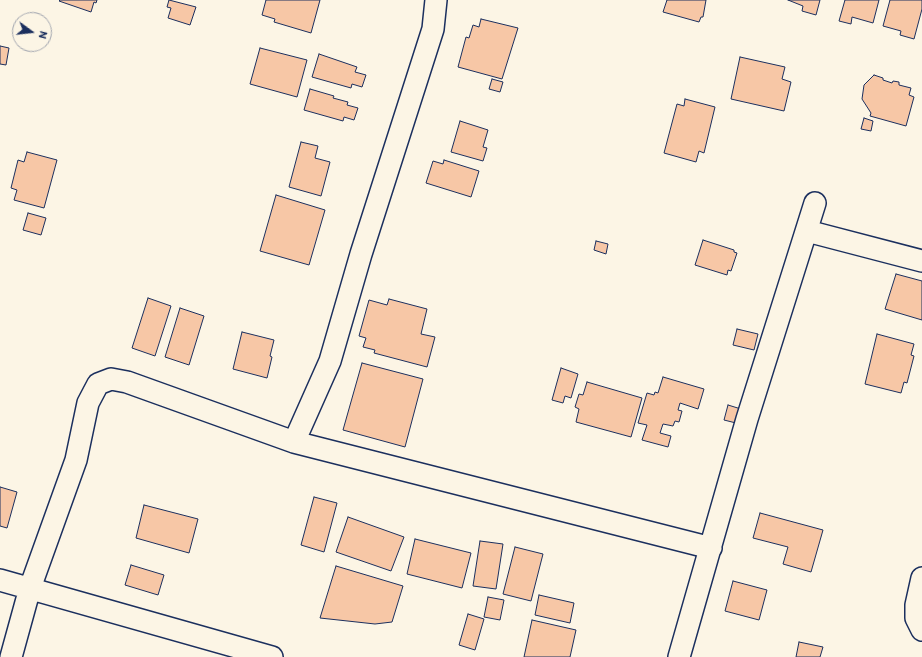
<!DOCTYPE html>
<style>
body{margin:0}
#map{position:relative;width:922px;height:657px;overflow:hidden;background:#fcf5e5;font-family:Itim,sans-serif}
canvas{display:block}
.north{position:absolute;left:12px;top:12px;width:40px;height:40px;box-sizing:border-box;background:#fcf5e5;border:1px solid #a2a6af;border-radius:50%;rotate:105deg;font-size:11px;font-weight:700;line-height:16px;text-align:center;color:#1b2f5e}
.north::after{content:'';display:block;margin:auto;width:14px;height:18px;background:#1b2f5e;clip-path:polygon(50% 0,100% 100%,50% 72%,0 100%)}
</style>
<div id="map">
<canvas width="922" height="657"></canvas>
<div class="north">N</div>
</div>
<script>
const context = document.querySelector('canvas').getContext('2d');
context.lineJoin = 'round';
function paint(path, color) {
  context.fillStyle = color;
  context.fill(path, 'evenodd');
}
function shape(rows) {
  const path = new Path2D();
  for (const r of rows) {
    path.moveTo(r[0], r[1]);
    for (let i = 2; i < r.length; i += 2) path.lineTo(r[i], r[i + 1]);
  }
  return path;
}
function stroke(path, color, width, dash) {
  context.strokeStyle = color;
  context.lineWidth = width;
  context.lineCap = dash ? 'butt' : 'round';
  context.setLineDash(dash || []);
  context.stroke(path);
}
const building = shape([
 [60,0,97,0,96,3,94,2,91,12,59,1,60,0],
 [169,0,196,7,190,25,168,18,171,8,167,7,169,0],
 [266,0,320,0,311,33,274,22,275,19,262,15,266,0],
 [667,0,706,0,703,17,701,17,699,22,663,12,667,0],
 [788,0,820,0,816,15,802,11,803,6,788,0],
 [845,0,879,0,873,23,852,17,851,24,839,21,845,0],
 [890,0,922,0,922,9,914,39,900,35,901,31,883,26,890,0],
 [481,19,518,28,502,79,458,67,466,37,469,38,473,25,479,27,481,19],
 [0,46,9,48,6,65,0,64,0,46],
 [260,48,307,60,297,97,250,84,260,48],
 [319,54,357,67,355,72,366,75,362,87,352,84,351,88,312,77,319,54],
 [740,57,785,67,782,79,791,82,784,111,731,99,740,57],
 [874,75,883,78,883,80,892,83,893,81,899,82,899,85,911,88,909,95,914,97,906,126,870,116,871,113,862,99,864,85,874,75],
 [492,79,503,82,500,92,489,89,492,79],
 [310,89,334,96,333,98,348,102,347,105,358,108,354,120,344,117,343,121,304,110,310,89],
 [685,99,715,107,704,153,699,151,696,162,664,153,677,104,684,106,685,99],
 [864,118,873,121,871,131,861,129,864,118],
 [460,121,488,130,483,147,487,148,483,161,451,152,460,121],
 [301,142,318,146,315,158,330,162,321,196,289,187,301,142],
 [27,152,57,160,44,208,14,200,17,190,11,188,18,160,24,162,27,152],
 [444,160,479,171,471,197,426,183,433,161,443,164,444,160],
 [276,195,325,210,309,265,260,251,276,195],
 [28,213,46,218,41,235,23,230,28,213],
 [703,240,734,250,734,252,737,253,731,271,728,270,727,275,695,265,703,240],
 [596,241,608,244,606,254,594,250,596,241],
 [896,274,922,281,922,320,885,309,896,274],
 [148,298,171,306,155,356,132,348,148,298],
 [389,299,427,309,421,334,435,337,427,367,374,353,375,350,363,347,366,338,359,336,369,300,387,305,389,299],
 [180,308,204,316,189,365,165,357,180,308],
 [737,329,758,334,754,350,733,345,737,329],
 [242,332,274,340,270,356,272,357,267,378,233,369,242,332],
 [877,334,914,344,911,355,914,356,907,383,904,382,901,393,865,384,877,334],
 [362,363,423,379,405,447,343,430,362,363],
 [561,368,578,374,571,398,565,396,563,403,552,400,561,368],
 [663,377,704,389,698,409,680,403,678,410,682,411,679,422,675,421,673,426,663,424,660,433,671,436,668,447,642,440,647,425,638,423,647,393,654,395,655,392,658,393,663,377],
 [587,382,642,398,631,437,576,422,579,409,575,407,579,394,583,395,587,382],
 [728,405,741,409,736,423,724,420,728,405],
 [0,487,17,492,7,528,0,526,0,487],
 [314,497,337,503,324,552,301,545,314,497],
 [144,505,198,519,189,553,136,538,144,505],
 [760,513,823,530,811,572,783,564,788,547,753,538,760,513],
 [348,517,404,537,391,571,336,552,348,517],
 [415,539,471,553,462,588,407,574,415,539],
 [480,541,503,544,496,589,473,586,480,541],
 [515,547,543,554,531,601,503,594,515,547],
 [131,565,164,575,158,595,125,585,131,565],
 [336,566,403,586,392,622,375,624,320,618,336,566],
 [733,581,767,590,759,620,725,611,733,581],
 [539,595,574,603,570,623,535,615,539,595],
 [488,597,504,600,500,620,484,617,488,597],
 [468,614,484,619,475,650,459,645,468,614],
 [532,620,576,630,570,657,524,657,532,620],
 [799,642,823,647,820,657,796,657,799,642]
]);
paint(building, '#f7c7a6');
stroke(building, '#1b2f5e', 1);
const minor = shape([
 [807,231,922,261],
 [294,442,330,361,361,254,433,29,436,0],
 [922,578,916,605,916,618,922,630],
 [0,580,272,657],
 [11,657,30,588,76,460,88,403,98,384,111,379,127,382,294,442,711,548],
 [679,657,747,419,815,203]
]);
stroke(minor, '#1b2f5e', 24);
stroke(minor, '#fcf5e5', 21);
</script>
